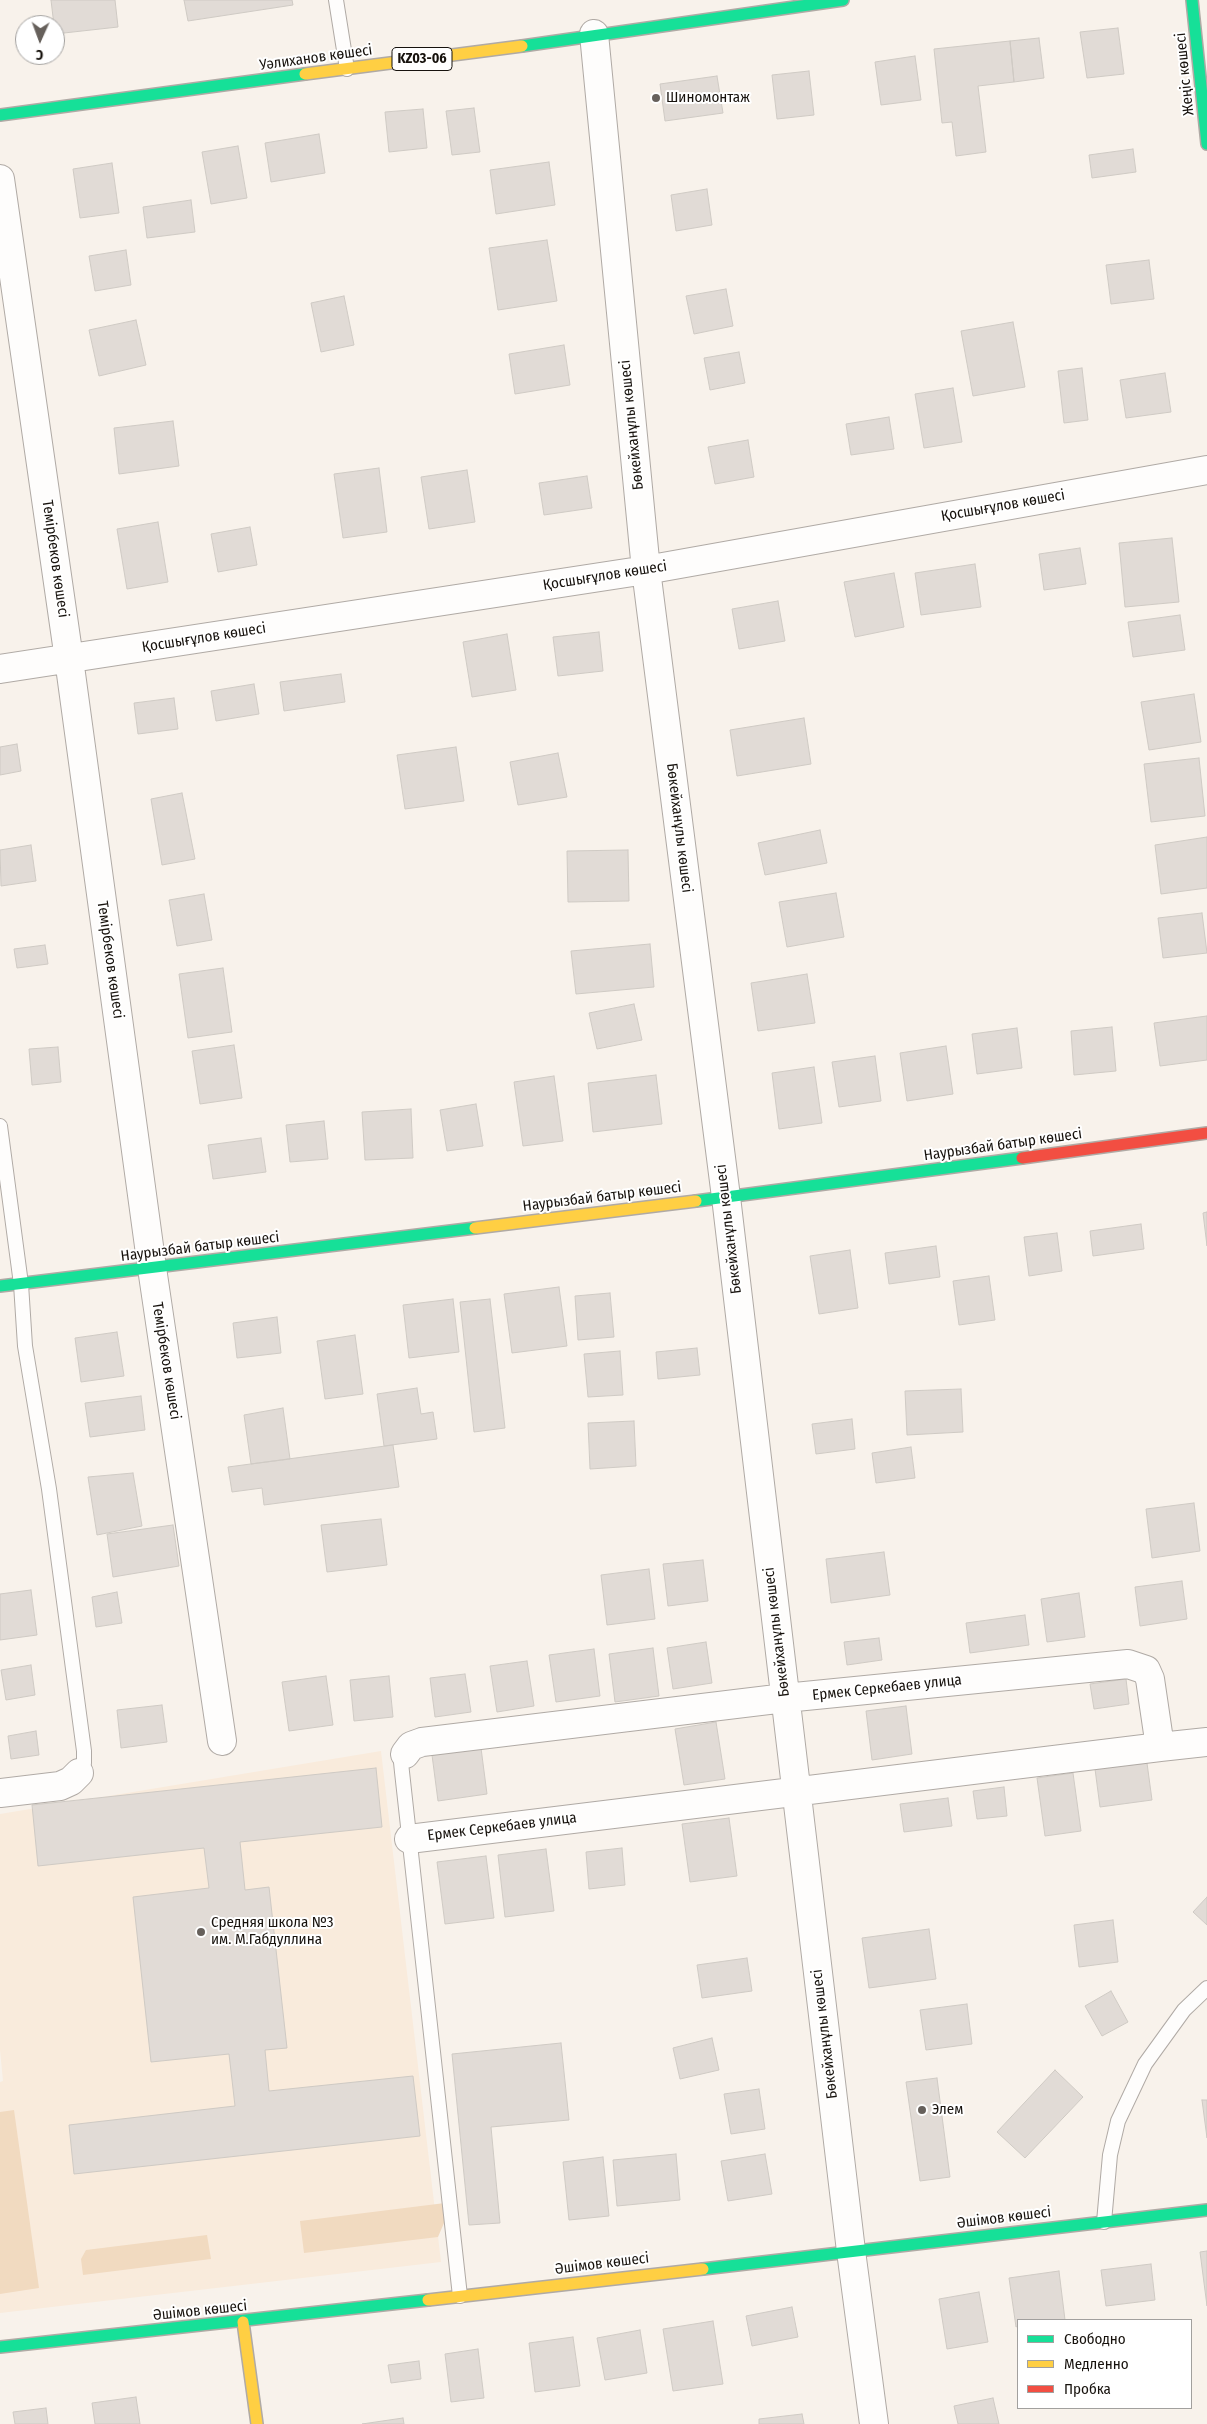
<!DOCTYPE html>
<meta charset="utf-8">
<style>
body{margin:0}
#map{position:relative;width:1207px;height:2424px;overflow:hidden;background:#f8f2eb;font-family:"Fira Sans Condensed",sans-serif}
canvas{display:block}
.legend{position:absolute;left:1017px;top:2319px;width:175px;height:90px;box-sizing:border-box;background:#fff;border:1px solid #a2a09e;margin:0;padding:6px 9px;list-style:none;font-size:15px;color:#17120d}
.legend li{display:flex;align-items:center;gap:10px;height:25px}
.legend b{width:25px;border:1px solid #a2a09e}
.north{position:absolute;left:15px;top:15px;width:50px;height:50px;box-sizing:border-box;background:#fff;border:1px solid #a2a09e;border-radius:50%;rotate:182deg;font-size:14px;font-weight:700;line-height:20px;text-align:center;color:#17120d}
.north::after{content:'';display:block;margin:auto;width:18px;height:22px;background:#66605b;clip-path:polygon(50% 0,100% 100%,50% 72%,0 100%)}
</style>
<div id="map">
<canvas width="1207" height="2424"></canvas>
<ul class="legend">
<li><b style="height:6px;background:#16e098"></b>Свободно</li>
<li><b style="height:6px;background:#ffcf43"></b>Медленно</li>
<li><b style="height:6px;background:#f24e42"></b>Пробка</li>
</ul>
<div class="north">С</div>
</div>
<script>
const context = document.querySelector('canvas').getContext('2d');
context.lineJoin = 'round';
function paint(path, color) {
  context.fillStyle = color;
  context.fill(path, 'evenodd');
}
function shape(rows) {
  const path = new Path2D();
  for (const r of rows) {
    path.moveTo(r[0], r[1]);
    for (let i = 2; i < r.length; i += 2) path.lineTo(r[i], r[i + 1]);
  }
  return path;
}
function stroke(path, color, width, dash) {
  context.strokeStyle = color;
  context.lineWidth = width;
  context.lineCap = dash ? 'butt' : 'round';
  context.setLineDash(dash || []);
  context.stroke(path);
}
function label(font, color, halo, rows, align = 'center') {
  context.font = font + ' "Fira Sans Condensed",sans-serif';
  context.lineWidth = 4;
  context.setLineDash([]);
  context.textBaseline = 'middle';
  context.strokeStyle = halo;
  context.fillStyle = color;
  for (const [text, x, y, turn = 0] of rows) {
    context.save();
    context.translate(x, y);
    context.rotate((+turn || 0) * Math.PI / 180);
    context.textAlign = isNaN(turn) ? turn : align;
    if (halo) context.strokeText(text, 0, 0);
    context.fillText(text, 0, 0);
    context.restore();
  }
}
paint(shape([
 [381,1751,441,2262,0,2313,0,2082,3,2081,0,2050,0,1814]
]), '#f9ebdc');
paint(shape([
 [14,2110,39,2288,0,2294,0,2112],
 [445,2203,447,2216,438,2237,304,2253,300,2221],
 [207,2235,211,2259,83,2275,81,2259,86,2250]
]), '#f1dac0');
const building = shape([
 [51,0,115,0,118,27,55,34,51,0],
 [184,0,292,0,293,5,188,21,184,0],
 [1118,28,1124,74,1087,78,1080,32,1118,28],
 [1039,38,1044,78,1014,82,1010,41,1039,38],
 [1010,41,1014,82,978,86,986,152,956,156,952,122,942,123,934,49,1010,41],
 [915,56,921,100,881,105,875,62,915,56],
 [809,71,814,115,777,119,772,75,809,71],
 [717,76,723,113,665,121,660,84,717,76],
 [474,108,480,152,452,155,446,111,474,108],
 [423,109,427,148,389,152,385,112,423,109],
 [319,134,325,173,271,182,265,143,319,134],
 [238,146,247,198,211,204,202,152,238,146],
 [1133,149,1136,172,1092,178,1089,155,1133,149],
 [549,162,555,205,496,214,490,170,549,162],
 [112,163,119,213,80,218,73,169,112,163],
 [707,189,712,225,676,231,671,195,707,189],
 [191,200,195,232,147,238,143,207,191,200],
 [547,240,557,301,498,310,489,248,547,240],
 [126,250,131,285,95,291,89,256,126,250],
 [1149,260,1154,299,1111,304,1106,265,1149,260],
 [726,289,733,326,694,334,686,296,726,289],
 [344,296,354,345,321,352,311,303,344,296],
 [136,320,146,365,99,376,89,330,136,320],
 [1013,322,1025,387,973,396,961,331,1013,322],
 [564,345,570,385,515,394,509,354,564,345],
 [739,352,745,383,710,390,704,358,739,352],
 [1082,368,1088,420,1064,423,1058,371,1082,368],
 [1165,373,1171,412,1126,418,1120,380,1165,373],
 [953,388,962,442,924,448,915,394,953,388],
 [889,417,894,449,851,455,846,424,889,417],
 [173,421,179,466,119,474,114,428,173,421],
 [748,440,754,477,715,484,708,447,748,440],
 [379,468,387,532,343,538,334,474,379,468],
 [467,470,475,522,429,529,421,477,467,470],
 [587,476,592,508,544,515,539,483,587,476],
 [158,522,168,582,127,589,117,529,158,522],
 [250,527,257,565,218,572,211,534,250,527],
 [1172,538,1179,602,1125,607,1119,543,1172,538],
 [1080,548,1086,584,1044,590,1039,554,1080,548],
 [975,564,981,607,921,615,915,573,975,564],
 [894,573,904,627,855,637,844,582,894,573],
 [778,601,785,641,739,649,732,609,778,601],
 [1180,615,1185,650,1133,657,1128,622,1180,615],
 [599,632,603,671,558,676,553,637,599,632],
 [507,634,516,690,472,697,463,642,507,634],
 [341,674,345,702,284,711,280,682,341,674],
 [254,684,259,714,216,721,211,691,254,684],
 [1194,694,1201,742,1149,750,1141,702,1194,694],
 [174,698,178,729,138,734,134,703,174,698],
 [804,718,811,764,737,776,730,730,804,718],
 [17,744,21,771,0,775,0,747,17,744],
 [456,747,464,801,405,809,397,755,456,747],
 [558,753,567,797,518,805,510,762,558,753],
 [1199,758,1205,816,1151,822,1144,764,1199,758],
 [182,793,195,859,162,865,151,799,182,793],
 [820,830,827,863,765,875,758,843,820,830],
 [1207,837,1207,888,1161,894,1155,845,1207,837],
 [31,845,36,881,1,886,0,850,31,845],
 [628,850,629,901,568,902,567,851,628,850],
 [836,893,844,937,787,947,779,902,836,893],
 [204,894,212,940,177,946,169,900,204,894],
 [1202,913,1207,953,1163,958,1158,918,1202,913],
 [650,944,654,987,576,994,571,951,650,944],
 [45,945,48,964,17,968,14,949,45,945],
 [223,968,232,1032,188,1038,179,974,223,968],
 [807,974,815,1023,758,1031,751,983,807,974],
 [634,1004,642,1040,597,1049,589,1013,634,1004],
 [1207,1016,1207,1060,1160,1066,1154,1023,1207,1016],
 [1112,1027,1116,1071,1074,1075,1071,1031,1112,1027],
 [1017,1028,1022,1068,977,1074,972,1034,1017,1028],
 [234,1045,242,1098,200,1104,192,1051,234,1045],
 [946,1046,953,1094,907,1101,900,1053,946,1046],
 [58,1047,61,1082,32,1085,29,1049,58,1047],
 [875,1056,881,1101,839,1107,832,1062,875,1056],
 [814,1067,822,1123,779,1129,772,1073,814,1067],
 [656,1075,662,1124,593,1132,588,1083,656,1075],
 [554,1076,563,1141,523,1146,514,1082,554,1076],
 [476,1104,483,1146,447,1151,440,1110,476,1104],
 [411,1109,413,1158,365,1160,362,1112,411,1109],
 [324,1121,328,1159,290,1162,286,1125,324,1121],
 [261,1138,266,1172,213,1179,208,1145,261,1138],
 [1207,1212,1207,1246,1203,1213,1207,1212],
 [1141,1224,1144,1249,1093,1256,1090,1231,1141,1224],
 [1057,1233,1062,1271,1029,1276,1024,1237,1057,1233],
 [936,1246,940,1277,889,1284,885,1253,936,1246],
 [850,1250,858,1308,819,1314,810,1256,850,1250],
 [989,1276,995,1320,959,1325,953,1281,989,1276],
 [559,1287,567,1346,512,1353,504,1294,559,1287],
 [610,1293,614,1337,578,1340,575,1296,610,1293],
 [453,1299,459,1352,409,1358,403,1305,453,1299],
 [490,1299,505,1428,474,1432,460,1302,490,1299],
 [277,1317,281,1353,237,1358,233,1323,277,1317],
 [117,1332,124,1376,81,1382,75,1338,117,1332],
 [355,1335,363,1394,325,1399,317,1341,355,1335],
 [697,1348,700,1375,658,1379,656,1352,697,1348],
 [620,1351,623,1395,588,1397,584,1354,620,1351],
 [417,1388,421,1414,433,1412,437,1439,384,1446,377,1394,417,1388],
 [961,1389,963,1432,907,1435,905,1391,961,1389],
 [141,1396,145,1430,90,1437,85,1403,141,1396],
 [283,1408,290,1459,251,1464,244,1415,283,1408],
 [852,1419,855,1449,816,1454,812,1424,852,1419],
 [634,1421,636,1466,590,1469,588,1423,634,1421],
 [393,1445,399,1487,264,1505,262,1488,232,1492,228,1467,393,1445],
 [911,1447,915,1478,876,1483,872,1453,911,1447],
 [133,1473,142,1526,97,1535,88,1477,133,1473],
 [1194,1503,1200,1551,1152,1558,1146,1509,1194,1503],
 [381,1519,387,1565,327,1572,321,1525,381,1519],
 [173,1525,179,1566,113,1577,107,1534,173,1525],
 [884,1552,890,1595,831,1603,826,1559,884,1552],
 [703,1560,708,1601,668,1606,663,1564,703,1560],
 [649,1569,655,1619,607,1625,601,1575,649,1569],
 [1182,1581,1187,1619,1140,1626,1135,1587,1182,1581],
 [31,1590,37,1635,0,1640,0,1594,31,1590],
 [117,1592,122,1623,96,1627,92,1597,117,1592],
 [1079,1593,1085,1637,1047,1642,1041,1599,1079,1593],
 [1025,1615,1029,1645,970,1653,966,1623,1025,1615],
 [879,1638,882,1660,847,1665,844,1642,879,1638],
 [706,1642,712,1683,673,1689,667,1648,706,1642],
 [653,1648,659,1696,615,1702,609,1654,653,1648],
 [594,1649,600,1696,556,1702,549,1655,594,1649],
 [527,1661,534,1706,497,1712,490,1666,527,1661],
 [31,1665,35,1695,6,1700,1,1670,31,1665],
 [465,1674,471,1712,435,1717,430,1678,465,1674],
 [326,1676,333,1725,289,1731,282,1682,326,1676],
 [389,1676,393,1717,354,1721,350,1680,389,1676],
 [1126,1679,1129,1704,1094,1709,1090,1684,1126,1679],
 [162,1705,167,1742,121,1748,117,1710,162,1705],
 [906,1706,912,1754,872,1760,866,1711,906,1706],
 [716,1722,725,1779,684,1785,675,1729,716,1722],
 [36,1731,39,1755,11,1759,8,1736,36,1731],
 [481,1748,487,1794,438,1801,432,1755,481,1748],
 [1147,1763,1152,1800,1100,1807,1095,1769,1147,1763],
 [376,1768,382,1827,240,1842,245,1890,269,1887,287,2048,265,2050,269,2091,413,2076,420,2136,74,2174,69,2125,235,2106,229,2054,151,2062,133,1897,209,1888,204,1848,38,1866,32,1805,376,1768],
 [1073,1773,1081,1831,1045,1836,1037,1778,1073,1773],
 [1004,1787,1007,1816,977,1819,973,1791,1004,1787],
 [948,1798,952,1826,904,1832,900,1804,948,1798],
 [729,1818,737,1876,690,1882,682,1824,729,1818],
 [622,1848,625,1885,589,1889,586,1852,622,1848],
 [546,1849,554,1911,505,1917,498,1855,546,1849],
 [486,1856,494,1918,445,1924,437,1862,486,1856],
 [1207,1897,1207,1925,1193,1912,1207,1897],
 [1113,1920,1118,1962,1079,1967,1074,1925,1113,1920],
 [929,1929,936,1979,869,1988,862,1938,929,1929],
 [747,1958,752,1991,702,1998,697,1965,747,1958],
 [1111,1991,1128,2022,1102,2036,1085,2006,1111,1991],
 [967,2004,972,2044,926,2050,920,2010,967,2004],
 [712,2038,719,2070,680,2079,673,2048,712,2038],
 [561,2043,569,2120,491,2127,500,2223,469,2225,452,2054,561,2043],
 [1055,2070,1083,2097,1025,2158,997,2132,1055,2070],
 [937,2078,950,2177,920,2181,906,2082,937,2078],
 [759,2089,765,2129,731,2134,724,2094,759,2089],
 [1202,2100,1207,2100,1207,2138,1202,2100],
 [676,2154,680,2200,617,2206,613,2160,676,2154],
 [765,2154,772,2194,728,2201,721,2161,765,2154],
 [603,2157,609,2216,569,2220,563,2162,603,2157],
 [1207,2251,1207,2306,1200,2252,1207,2251],
 [1151,2264,1155,2300,1106,2306,1101,2270,1151,2264],
 [1059,2271,1065,2320,1018,2320,1018,2326,1016,2327,1009,2278,1059,2271],
 [979,2292,988,2342,947,2349,939,2299,979,2292],
 [792,2307,798,2337,752,2346,746,2316,792,2307],
 [713,2321,723,2384,673,2391,663,2329,713,2321],
 [640,2330,647,2373,605,2380,597,2338,640,2330],
 [573,2337,580,2386,535,2392,529,2343,573,2337],
 [478,2349,484,2398,451,2402,445,2354,478,2349],
 [419,2361,421,2379,391,2383,388,2365,419,2361],
 [136,2397,140,2424,95,2424,92,2403,136,2397],
 [993,2398,999,2424,958,2424,954,2406,993,2398],
 [46,2408,48,2424,15,2424,13,2412,46,2408],
 [802,2414,804,2424,759,2424,759,2419,802,2414],
 [403,2418,404,2424,362,2424,403,2418]
]);
paint(building, '#e1dbd6');
stroke(building, '#cfcac4', 1);
const lane = shape([
 [336,0,347,69],
 [0,1126,21,1284,25,1346,49,1489,84,1751,84,1763,79,1773],
 [405,1754,401,1762,402,1772,460,2296],
 [1104,2222,1110,2155,1118,2121,1145,2064,1184,2010,1207,1988]
]);
const street = shape([
 [594,34,646,570,726,1197,851,2251,874,2424],
 [0,179,69,659,152,1268,222,1741],
 [0,669,646,570,1207,470],
 [405,1754,411,1746,422,1742,785,1698,1128,1664,1146,1670,1150,1679,1160,1747,1207,1742],
 [0,1793,60,1786,71,1781,79,1773],
 [409,1839,1160,1747]
]);
const fast = shape([
 [1192,0,1207,144],
 [522,46,843,0],
 [0,115,305,74],
 [696,1201,1022,1158],
 [0,1286,475,1228],
 [703,2269,1207,2210],
 [0,2347,428,2300]
]);
const slow = shape([
 [305,74,522,46],
 [475,1228,696,1201],
 [428,2300,703,2269],
 [243,2322,257,2424]
]);
const jam = shape([
 [1022,1158,1207,1133]
]);
stroke(lane, '#b0aaa5', 16);
stroke(street, '#b0aaa5', 30);
stroke(fast, '#b0aaa5', 14);
stroke(slow, '#b0aaa5', 14);
stroke(jam, '#b0aaa5', 14);
stroke(lane, '#fefdfc', 14);
stroke(street, '#fefdfc', 28);
stroke(fast, '#16e098', 11);
stroke(slow, '#ffcf43', 11);
stroke(jam, '#f24e42', 11);
for (const [x, y, r, color] of [
 [656,98,5,"#66605b"],
 [201,1932,5,"#66605b"],
 [922,2110,5,"#66605b"]
]) {
  const dot = new Path2D();
  dot.arc(x, y, r, 0, 2 * Math.PI);
  context.fillStyle = color;
  context.fill(dot);
  stroke(dot, '#fff', 2);
}
for (const [x, y, w] of [
 [422,59,60]
]) {
  const box = new Path2D();
  box.roundRect(x - w / 2, y - 11.5, w, 23, 4);
  context.fillStyle = '#fff';
  context.fill(box);
  stroke(box, '#17120d', 1);
}
label('bold 14px', '#17120d', null, [
 ["KZ03-06",422,59]
]);
label('15px', '#17120d', '#fff', [
 ["Уәлиханов көшесі",316,58,-8],
 ["Жеңіс көшесі",1185,74,-96],
 ["Бөкейханұлы көшесі",632,425,-96],
 ["Қосшығұлов көшесі",1003,506,-10],
 ["Темірбеков көшесі",55,559,82],
 ["Қосшығұлов көшесі",605,576,-9],
 ["Қосшығұлов көшесі",204,638,-9],
 ["Бөкейханұлы көшесі",679,828,83],
 ["Темірбеков көшесі",110,960,82],
 ["Наурызбай батыр көшесі",1003,1145,-8],
 ["Наурызбай батыр көшесі",602,1197,-7],
 ["Бөкейханұлы көшесі",729,1229,-97],
 ["Наурызбай батыр көшесі",200,1247,-7],
 ["Темірбеков көшесі",166,1361,81],
 ["Бөкейханұлы көшесі",777,1632,-97],
 ["Ермек Серкебаев улица",887,1688,-6],
 ["Ермек Серкебаев улица",502,1827,-7],
 ["Бөкейханұлы көшесі",825,2034,-97],
 ["Әшімов көшесі",1004,2218,-7],
 ["Әшімов көшесі",602,2264,-7],
 ["Әшімов көшесі",200,2311,-6]
]);
label('15px', '#17120d', '#fff', [
 ["Шиномонтаж",666,98],
 ["Средняя школа №3",211,1923],
 ["им. М.Габдуллина",211,1940],
 ["Элем",932,2110]
], 'left');
</script>
